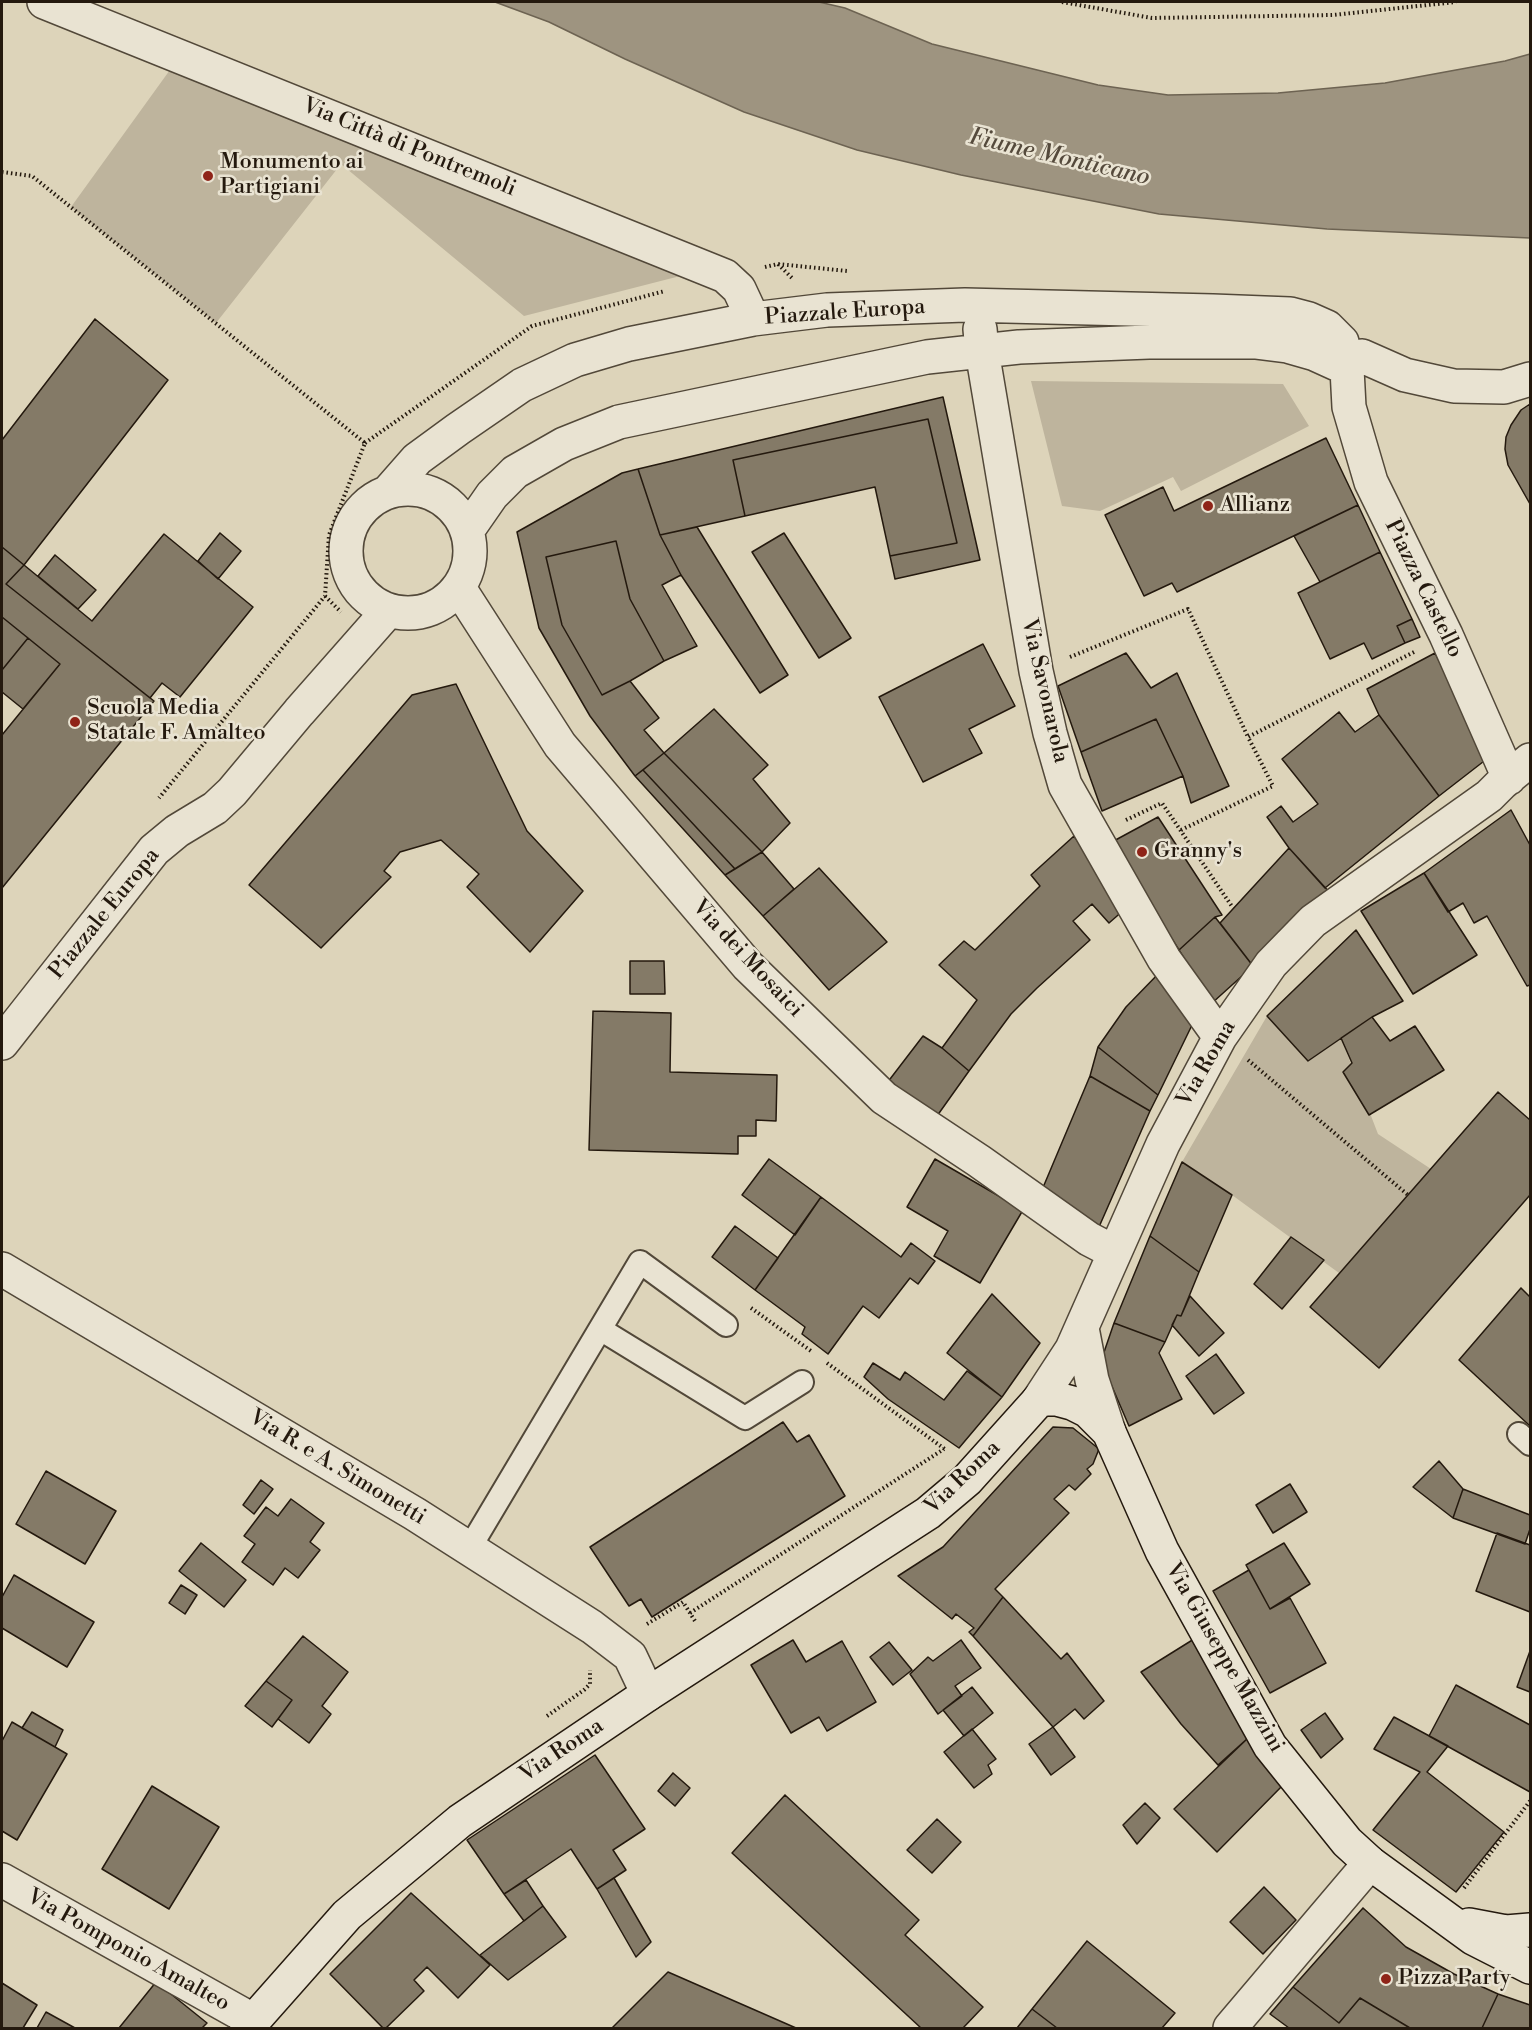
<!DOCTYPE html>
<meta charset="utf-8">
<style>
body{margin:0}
#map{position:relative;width:1532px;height:2030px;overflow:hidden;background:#ddd4ba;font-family:"Libre Bodoni",serif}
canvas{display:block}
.frame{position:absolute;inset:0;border:3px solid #24190e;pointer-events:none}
</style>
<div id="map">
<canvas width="1532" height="2030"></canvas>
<div class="frame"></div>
</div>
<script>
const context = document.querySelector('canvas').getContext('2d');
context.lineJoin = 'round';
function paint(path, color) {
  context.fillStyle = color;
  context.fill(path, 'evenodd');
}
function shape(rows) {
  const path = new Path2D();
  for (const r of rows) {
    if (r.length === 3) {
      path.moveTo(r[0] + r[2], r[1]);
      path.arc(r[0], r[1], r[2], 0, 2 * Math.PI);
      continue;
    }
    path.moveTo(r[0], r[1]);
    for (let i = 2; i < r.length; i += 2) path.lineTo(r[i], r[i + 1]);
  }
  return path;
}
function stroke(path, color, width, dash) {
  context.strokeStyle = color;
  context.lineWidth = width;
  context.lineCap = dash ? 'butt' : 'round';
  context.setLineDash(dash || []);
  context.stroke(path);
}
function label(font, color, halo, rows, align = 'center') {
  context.font = font + ' "Libre Bodoni",serif';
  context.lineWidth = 5;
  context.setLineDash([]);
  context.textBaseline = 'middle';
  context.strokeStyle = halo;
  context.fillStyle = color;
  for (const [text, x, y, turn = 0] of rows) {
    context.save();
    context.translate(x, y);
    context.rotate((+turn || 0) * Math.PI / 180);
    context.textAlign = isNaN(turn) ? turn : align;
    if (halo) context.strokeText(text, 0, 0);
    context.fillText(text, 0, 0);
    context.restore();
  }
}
paint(shape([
 [180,56,688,274,524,316,341,164,216,323,71,207],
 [1031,381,1283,384,1309,426,1181,491,1173,477,1100,511,1062,506],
 [1267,1016,1308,1061,1341,1038,1378,1134,1431,1169,1339,1273,1232,1195,1182,1162]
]), '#beb49d');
const water = shape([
 [495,2,819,2,845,8,932,44,1098,85,1168,95,1278,93,1385,83,1505,61,1530,54,1530,238,1327,229,1159,214,961,175,857,150,744,112,625,59,549,22,495,2]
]);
paint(water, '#9e9480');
stroke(water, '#6d6352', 1.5);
const building = shape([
 [95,319,168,380,24,565,2,547,2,440,95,319],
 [943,397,980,560,895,579,890,556,957,543,928,419,733,460,745,516,660,535,638,469,943,397],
 [1530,404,1530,504,1508,465,1505,449,1506,437,1511,425,1521,410,1530,404],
 [928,419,957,543,890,556,875,487,745,516,733,460,928,419],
 [1326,438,1358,505,1177,592,1172,583,1144,596,1105,515,1163,487,1174,511,1326,438],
 [638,469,660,535,681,575,662,585,697,646,664,661,630,599,616,541,546,557,562,625,602,695,630,681,659,718,644,730,664,753,635,776,590,716,539,628,517,532,622,473,638,469],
 [1358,505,1380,552,1320,582,1294,536,1358,505],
 [697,527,788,675,760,693,681,575,660,535,697,527],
 [220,533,241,551,218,579,198,561,220,533],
 [784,533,851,638,819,658,752,552,784,533],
 [164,534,253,607,180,697,162,683,150,698,6,584,24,565,92,621,164,534],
 [616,541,630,599,664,661,630,681,602,695,562,625,546,557,616,541],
 [2,547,24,565,6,584,154,701,2,888,2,735,60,664,2,617,2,547],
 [1380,552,1412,619,1397,626,1405,643,1372,659,1364,643,1330,659,1298,593,1380,552],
 [55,555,96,590,78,609,38,576,55,555],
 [2,617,28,638,2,670,2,617],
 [1412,619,1420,637,1405,643,1397,626,1412,619],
 [28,638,60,664,23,709,2,692,2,670,28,638],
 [983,644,1015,706,969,729,982,753,923,782,879,697,983,644],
 [1126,653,1151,688,1177,673,1229,786,1191,803,1183,776,1156,719,1081,752,1058,686,1126,653],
 [1435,653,1488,758,1439,796,1379,715,1367,689,1435,653],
 [456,684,527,831,583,891,530,952,467,887,479,874,441,840,400,852,384,871,391,877,321,948,249,885,412,695,456,684],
 [714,709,768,765,753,779,790,823,762,852,664,753,714,709],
 [1339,712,1355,732,1379,715,1439,796,1325,888,1289,848,1267,817,1281,806,1293,822,1318,804,1282,759,1339,712],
 [1156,719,1183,776,1102,811,1081,752,1156,719],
 [664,753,762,852,735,869,643,770,664,753],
 [643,770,735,869,725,875,635,776,643,770],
 [1511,810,1530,845,1530,985,1527,986,1487,916,1474,923,1463,903,1448,912,1424,873,1511,810],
 [1158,817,1222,915,1215,917,1179,950,1110,843,1158,817],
 [1074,836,1125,909,1109,923,1092,904,1073,921,1090,940,1037,988,1011,1014,969,1071,942,1048,977,1000,939,965,964,941,975,950,1040,886,1031,875,1074,836],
 [1289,848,1331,894,1253,966,1220,923,1289,848],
 [762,852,794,889,763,916,725,875,762,852],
 [819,868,887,942,829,990,763,916,819,868],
 [1424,873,1477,955,1413,994,1361,911,1424,873],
 [1215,917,1253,966,1211,1004,1179,950,1215,917],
 [1356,930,1403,1001,1372,1017,1308,1061,1267,1016,1356,930],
 [630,961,664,961,665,994,630,994,630,961],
 [1161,971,1194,1021,1158,1095,1098,1047,1126,1007,1161,971],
 [593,1011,671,1013,670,1072,777,1075,776,1121,756,1120,756,1136,738,1136,738,1154,589,1150,593,1011],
 [1372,1017,1390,1041,1415,1026,1444,1070,1369,1115,1343,1072,1352,1063,1341,1038,1372,1017],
 [923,1036,942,1048,969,1071,932,1123,887,1083,923,1036],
 [1098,1047,1158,1095,1150,1111,1090,1076,1098,1047],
 [1090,1076,1150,1111,1095,1236,1039,1197,1090,1076],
 [1498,1092,1530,1120,1530,1195,1379,1368,1310,1307,1498,1092],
 [769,1159,821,1197,795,1235,742,1195,769,1159],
 [935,1159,1023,1210,980,1283,934,1256,948,1231,907,1207,935,1159],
 [1182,1162,1232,1195,1199,1272,1150,1236,1182,1162],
 [821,1197,901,1257,911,1243,935,1261,918,1284,910,1278,879,1318,863,1306,828,1354,802,1334,805,1327,755,1290,821,1197],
 [735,1226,778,1258,755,1290,712,1257,735,1226],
 [1150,1236,1199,1272,1181,1316,1177,1315,1165,1342,1114,1323,1150,1236],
 [1291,1237,1324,1260,1282,1309,1254,1284,1291,1237],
 [1521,1288,1530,1297,1530,1426,1459,1360,1521,1288],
 [992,1294,1040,1343,1002,1397,947,1353,992,1294],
 [1190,1296,1224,1333,1199,1356,1172,1325,1177,1315,1181,1316,1190,1296],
 [1114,1323,1165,1342,1159,1353,1182,1399,1129,1426,1101,1361,1114,1323],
 [1216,1354,1244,1393,1214,1414,1186,1376,1216,1354],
 [873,1363,900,1380,905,1372,944,1400,967,1371,1002,1397,959,1448,888,1399,864,1377,873,1363],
 [783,1422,797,1442,809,1435,845,1496,652,1617,641,1599,629,1606,590,1547,783,1422],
 [1053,1427,1073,1428,1099,1449,1093,1464,1087,1469,1091,1474,1075,1490,1069,1485,1054,1499,1069,1513,995,1589,1003,1597,973,1636,969,1632,974,1628,956,1614,952,1619,898,1576,943,1547,1053,1427],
 [1439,1461,1463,1489,1453,1518,1413,1487,1439,1461],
 [46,1471,116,1511,85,1564,16,1524,46,1471],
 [261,1480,273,1489,254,1514,243,1505,261,1480],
 [1290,1484,1307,1512,1273,1533,1256,1505,1290,1484],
 [1463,1489,1530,1515,1530,1529,1525,1544,1453,1518,1463,1489],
 [291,1499,324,1523,310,1542,320,1550,298,1578,285,1568,273,1585,242,1562,255,1544,244,1536,266,1507,278,1516,291,1499],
 [1497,1533,1530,1545,1530,1612,1476,1591,1497,1533],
 [201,1543,246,1580,224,1607,179,1571,201,1543],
 [1284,1543,1310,1584,1270,1609,1246,1565,1284,1543],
 [1249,1570,1270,1609,1290,1598,1326,1663,1270,1693,1213,1591,1249,1570],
 [14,1575,94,1622,67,1667,2,1628,2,1597,14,1575],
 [181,1585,197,1595,185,1614,169,1603,181,1585],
 [1003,1597,1061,1659,1067,1653,1104,1701,1084,1719,1075,1709,1053,1727,973,1636,1003,1597],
 [303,1636,348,1672,322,1706,331,1714,309,1743,278,1719,292,1700,266,1681,303,1636],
 [1194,1639,1223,1696,1248,1738,1218,1765,1181,1724,1141,1672,1194,1639],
 [793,1640,806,1662,842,1641,876,1702,827,1731,819,1717,791,1733,751,1665,793,1640],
 [961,1640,981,1668,955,1686,962,1696,938,1714,910,1674,928,1657,933,1661,961,1640],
 [889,1642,912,1670,893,1685,870,1657,889,1642],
 [1530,1651,1530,1692,1517,1687,1530,1651],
 [266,1681,292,1700,272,1727,245,1706,266,1681],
 [1456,1685,1530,1725,1530,1792,1429,1736,1456,1685],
 [972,1687,993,1713,964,1736,943,1710,972,1687],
 [32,1712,63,1730,55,1747,22,1728,32,1712],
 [1325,1713,1343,1739,1321,1758,1301,1730,1325,1713],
 [1394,1717,1448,1746,1427,1772,1504,1832,1456,1892,1373,1830,1420,1772,1374,1749,1394,1717],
 [12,1722,67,1754,17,1840,2,1831,2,1741,12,1722],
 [1053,1727,1075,1757,1051,1775,1029,1744,1053,1727],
 [972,1729,996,1759,988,1765,992,1774,974,1788,944,1752,972,1729],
 [1248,1738,1285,1783,1217,1852,1174,1809,1248,1738],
 [595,1755,645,1829,613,1850,626,1870,597,1889,571,1849,504,1894,467,1840,595,1755],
 [673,1773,690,1788,675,1806,658,1791,673,1773],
 [152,1786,219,1827,169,1909,102,1869,152,1786],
 [785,1795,919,1920,905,1935,983,2007,963,2028,921,2028,732,1853,785,1795],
 [1145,1803,1160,1818,1137,1844,1123,1825,1145,1803],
 [937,1819,961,1842,932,1873,907,1850,937,1819],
 [614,1878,651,1942,636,1957,597,1889,614,1878],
 [526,1880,543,1906,524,1921,504,1894,526,1880],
 [1264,1887,1296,1920,1263,1954,1230,1922,1264,1887],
 [411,1893,490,1965,458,1998,427,1967,414,1980,424,1991,386,2028,383,2028,330,1974,411,1893],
 [543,1906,566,1937,508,1980,480,1955,543,1906],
 [1363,1908,1406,1947,1454,1974,1498,1994,1482,2028,1410,2028,1360,1998,1339,2023,1293,1987,1363,1908],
 [1087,1941,1175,2013,1162,2028,1057,2028,1032,2009,1087,1941],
 [668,1972,796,2028,612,2028,668,1972],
 [156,1982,207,2023,202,2028,119,2028,156,1982],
 [2,1983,37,2005,23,2028,2,2028,2,1983],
 [1293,1987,1339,2023,1360,1998,1410,2028,1289,2028,1270,2014,1293,1987],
 [1498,1994,1530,2005,1530,2028,1482,2028,1498,1994],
 [1032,2009,1057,2028,1017,2028,1032,2009],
 [46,2012,75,2028,37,2028,46,2012]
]);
paint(building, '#847a67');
stroke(building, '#24190e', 1.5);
const lane = shape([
 [600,1329,745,1418,802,1382],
 [1519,1434,1530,1444],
 [469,1549,640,1262,726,1325]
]);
const street = shape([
 [44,2,725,276,739,289,753,319],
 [980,329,982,351,1036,671,1050,733,1065,785,1164,959,1220,1037],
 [1362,356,1405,375,1454,386,1504,387,1530,379],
 [1347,369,1349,407,1371,482,1446,635,1509,778],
 [408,551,62],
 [388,492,417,459,458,429,522,385,575,360,629,344,753,319,827,310,965,305,1213,311,1290,314,1309,319,1327,327,1342,342],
 [467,531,492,495,515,472,564,444,619,422,927,357,1019,347,1149,342,1255,342,1287,346,1315,354,1337,364],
 [459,588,560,745,748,966,884,1098,979,1161,1089,1239,1114,1252],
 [2,1043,154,850,177,831,215,808,232,792,299,712,388,611],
 [2,1269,415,1514,592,1627,630,1656,648,1694],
 [1082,1328,1092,1380,1109,1432],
 [1038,1401,1072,1349,1163,1144,1220,1037,1271,964,1313,921,1489,796,1502,783,1530,760],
 [2,1880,254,2021],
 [1230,2028,1370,1863]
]);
const secondary = shape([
 [1469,1925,1506,1932,1530,1930],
 [247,2028,347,1915,460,1821,648,1694,928,1513,967,1480,1038,1401,1046,1399,1057,1399,1072,1403,1088,1411,1109,1432,1162,1551,1270,1746,1347,1842,1370,1863,1473,1938,1530,1967]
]);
stroke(lane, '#524839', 26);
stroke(street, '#524839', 36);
stroke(secondary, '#24190e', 36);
stroke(shape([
 [1062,2,1152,18,1333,15,1456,2],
 [2,172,32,176,365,443,329,535,325,596,159,798],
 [778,264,792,278],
 [765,267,778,264,847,271],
 [365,443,532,326,665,291],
 [325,596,341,612],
 [1070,657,1188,609,1248,737],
 [1126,820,1162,803,1233,908],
 [1181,830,1273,786,1248,737,1414,652],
 [1248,1060,1408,1195],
 [751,1308,811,1351],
 [827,1363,946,1450],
 [690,1613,944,1449],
 [647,1624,683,1602,695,1621],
 [547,1716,584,1690,590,1684,590,1670],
 [1464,1888,1530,1801]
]), '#24190e', 4, [1.5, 3]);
stroke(lane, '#e9e3d2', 22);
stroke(street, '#e9e3d2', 33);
stroke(secondary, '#e9e3d2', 33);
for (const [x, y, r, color] of [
 [208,176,6,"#8f2418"],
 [1208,506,6,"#8f2418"],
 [75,722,6,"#8f2418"],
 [1142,852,6,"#8f2418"],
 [1386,1979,6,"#8f2418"]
]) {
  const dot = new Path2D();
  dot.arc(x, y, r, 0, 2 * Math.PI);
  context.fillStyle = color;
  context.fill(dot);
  stroke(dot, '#e9e3d2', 2);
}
label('22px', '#24190e', '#e9e3d2', [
 ["Via Città di Pontremoli",409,148,22],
 ["Piazzale Europa",845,313,-4],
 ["Piazza Castello",1423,589,64],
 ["Via Savonarola",1044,691,77],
 ["Piazzale Europa",105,914,-51],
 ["Via dei Mosaici",747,959,47],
 ["Via Roma",1207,1064,-60],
 ["Via R. e A. Simonetti",337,1468,31],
 ["Via Roma",963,1478,-44],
 ["Via Giuseppe Mazzini",1224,1658,60],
 ["Via Roma",562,1751,-34],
 ["Via Pomponio Amalteo",128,1951,29]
]);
label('22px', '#24190e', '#e9e3d2', [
 ["Monumento ai",220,163],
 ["Partigiani",220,188],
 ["Allianz",1220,506],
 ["Scuola Media",87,709],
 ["Statale F. Amalteo",87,734],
 ["Granny's",1154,852],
 ["Pizza Party",1398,1979]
], 'left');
label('italic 24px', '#554a3c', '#e9e3d2', [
 ["Fiume Monticano",1059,158,13]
]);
</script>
